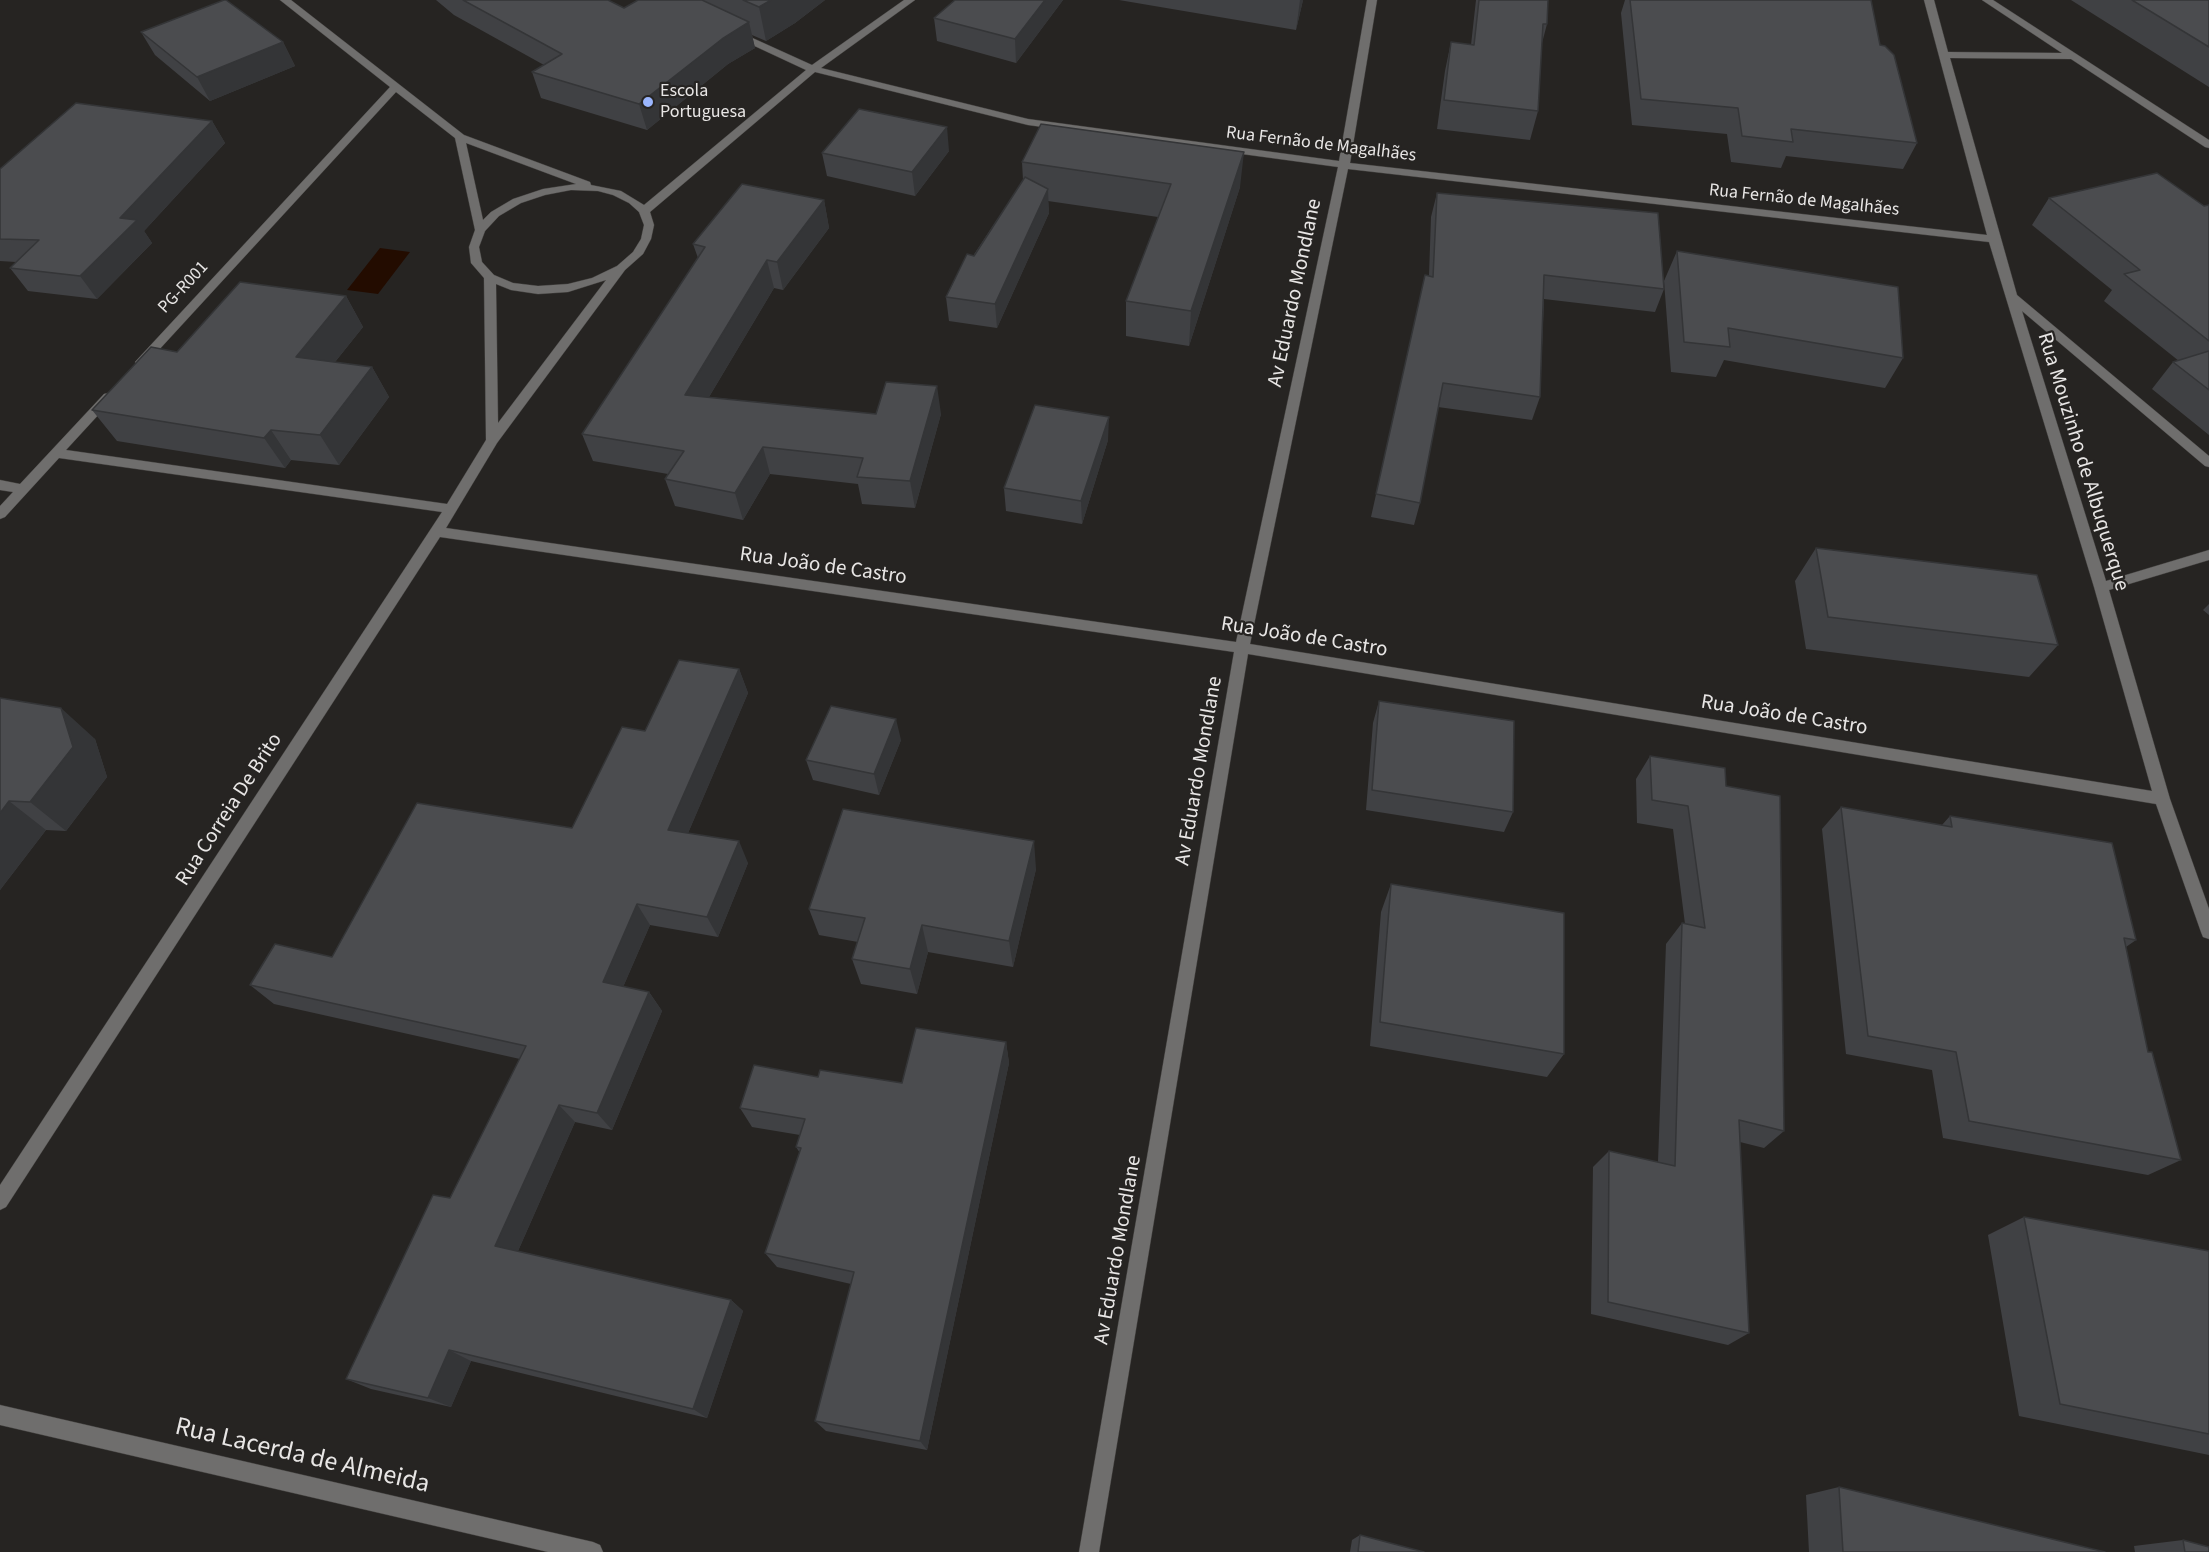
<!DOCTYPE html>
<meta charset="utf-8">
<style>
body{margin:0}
canvas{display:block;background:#262422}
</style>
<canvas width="2209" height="1552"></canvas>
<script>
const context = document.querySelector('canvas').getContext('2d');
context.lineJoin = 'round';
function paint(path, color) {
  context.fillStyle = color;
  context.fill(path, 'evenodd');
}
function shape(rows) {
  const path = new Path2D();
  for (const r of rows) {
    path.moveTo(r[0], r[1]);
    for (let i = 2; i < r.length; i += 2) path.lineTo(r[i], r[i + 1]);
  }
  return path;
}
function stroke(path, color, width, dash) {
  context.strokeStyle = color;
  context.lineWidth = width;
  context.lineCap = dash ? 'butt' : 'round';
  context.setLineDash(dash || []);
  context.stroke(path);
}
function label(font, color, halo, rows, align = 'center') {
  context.font = font + ' "Source Sans 3",sans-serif';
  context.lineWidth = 4.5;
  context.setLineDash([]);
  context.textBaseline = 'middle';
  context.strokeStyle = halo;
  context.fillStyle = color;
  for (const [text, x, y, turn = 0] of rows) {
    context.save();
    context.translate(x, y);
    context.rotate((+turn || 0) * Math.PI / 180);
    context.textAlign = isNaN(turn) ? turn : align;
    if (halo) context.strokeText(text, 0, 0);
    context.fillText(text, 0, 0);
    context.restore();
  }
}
paint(shape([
 [380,248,410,252,378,294,347,290]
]), '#230c00');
const minor = shape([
 [280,0,291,0,464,135,590,182,591,185,621,191,644,205,806,70,731,35,731,31,737,31,812,65,904,0,915,0,821,68,1028,119,1339,161,1367,0,1377,0,1350,163,1987,235,1924,0,1934,0,1948,52,2062,53,1982,0,1993,0,2209,140,2209,148,2205,147,2071,59,1950,58,2017,295,2209,456,2209,467,2205,466,2022,311,2106,581,2209,550,2209,560,2109,590,2170,799,2209,909,2209,939,2203,937,2201,932,2156,804,1248,654,1099,1552,1079,1552,1234,652,440,537,6,1207,0,1210,0,1185,442,512,59,458,5,517,0,519,0,506,13,492,0,490,0,480,20,484,104,394,108,393,114,397,112,400,66,450,447,504,486,440,484,278,471,263,469,247,475,230,455,138,396,92,145,365,137,365,135,362,390,87,280,0],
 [815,72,1028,125,1338,167,1236,642,446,528,497,443,625,270,643,254,651,239,654,225,650,212,815,72],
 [466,143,576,184,543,189,513,199,491,212,483,220,466,143],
 [1348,169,1989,242,2094,587,2152,791,1250,644,1348,169],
 [571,190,598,191,613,195,629,203,639,212,644,225,641,239,633,252,617,266,592,278,568,284,538,286,513,283,494,275,482,262,479,247,485,231,499,216,521,203,545,195,571,190],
 [606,280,498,423,496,284,511,290,538,294,568,292,606,280],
 [0,1405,593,1542,600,1545,603,1552,548,1552,0,1425,0,1405]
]);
stroke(minor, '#413f3d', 1);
paint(minor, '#6f6e6d');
paint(shape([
 [436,0,608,0,624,8,638,0,825,0,795,23,766,41,752,35,755,48,728,64,647,130,541,98,532,72,544,65,454,15],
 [955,0,1063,0,1016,63,937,41,934,18],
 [1119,0,1303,0,1296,30],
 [1476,0,1548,0,1547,24,1542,43,1538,111,1530,140,1437,129,1445,71,1451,42,1471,45],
 [1625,0,1871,0,1880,45,1917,143,1903,169,1786,156,1781,168,1731,162,1727,134,1632,125,1621,13],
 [2071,0,2209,0,2209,87],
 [141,32,283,42,295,66,210,101,155,55],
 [212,121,225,143,144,231,152,243,97,299,28,291,10,268,16,262,0,261,0,169],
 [949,151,915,196,827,176,822,153],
 [1022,162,1240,187,1189,346,1126,336,1126,301,1158,217,1048,201,1049,213,997,328,949,321,946,297,1023,180],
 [1437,193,1664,289,1655,312,1544,299,1540,397,1532,420,1438,407,1420,503,1414,525,1371,517,1425,275,1429,276,1431,217],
 [2049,198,2204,206,2209,205,2209,435,2152,389,2173,362,2179,361,2104,301,2112,290,2032,225],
 [824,200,829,228,783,290,774,288,709,397,876,414,941,414,915,508,862,504,858,484,770,474,743,520,675,506,665,479,668,474,593,461,582,434,698,258,693,244],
 [1677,251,1903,358,1885,388,1724,360,1716,377,1671,372,1664,281],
 [346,296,363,327,335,362,372,367,389,397,339,465,291,460,285,468,117,441,92,410,177,352],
 [1108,440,1082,524,1006,511,1004,488],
 [1816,548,2058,645,2029,677,1806,649,1795,581],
 [2209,604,2209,615,2203,610],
 [739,669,748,693,688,833,748,863,718,937,650,925,623,987,649,992,662,1011,612,1130,575,1122,518,1251,731,1300,743,1311,707,1418,471,1361,451,1407,371,1389,346,1379,450,1198,520,1059,274,1004,250,985,332,957,572,828,645,731],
 [0,698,95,739,107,777,66,831,46,830,0,890],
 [1379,701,1513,812,1504,832,1366,810,1373,723],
 [901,740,879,795,813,780,806,760],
 [1650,756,1726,786,1784,1131,1764,1148,1740,1142,1749,1333,1728,1345,1591,1314,1593,1167,1609,1151,1658,1162,1666,944,1682,923,1685,924,1673,829,1637,823,1636,779],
 [1841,807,1942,825,1950,816,2136,940,2126,947,2148,1052,2181,1160,2148,1175,1943,1138,1932,1070,1846,1054,1822,829],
 [1036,869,1013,967,928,952,917,994,861,984,852,959,858,942,819,935,809,909],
 [1391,884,1564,1054,1547,1077,1370,1046,1381,912],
 [1006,1042,1009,1063,927,1450,826,1431,815,1421,851,1284,777,1267,765,1253,800,1153,796,1147,800,1135,752,1127,740,1108,818,1077,902,1083],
 [2024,1217,2209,1251,2209,1455,2019,1416,1988,1235],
 [1839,1487,2105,1552,1809,1552,1806,1495],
 [1360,1535,1424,1552,1350,1552,1352,1540],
 [2183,1540,2209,1552,2135,1552,2134,1546]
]), '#404144');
paint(shape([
 [771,0,825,0,795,23,766,41,759,7],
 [1045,0,1063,0,1016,63,1015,39],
 [1300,0,1303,0,1296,30],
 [749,22,755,48,728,64,647,130,639,104,722,39],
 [283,42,295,66,210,101,197,77],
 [212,121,225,143,144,231,152,243,97,299,80,276,120,218],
 [947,127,949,151,915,196,912,172],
 [1244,152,1240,187,1189,346,1191,311],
 [1048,189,1049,213,997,328,995,304],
 [824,200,829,228,783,290,777,262],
 [767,260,774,288,694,422,685,395],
 [346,296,363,327,314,388,296,357],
 [372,367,389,397,339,465,320,435],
 [937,386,941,414,915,508,910,481],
 [1109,417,1108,440,1082,524,1081,501],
 [271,430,291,460,285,468,264,438],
 [763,447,770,474,743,520,735,493],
 [739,669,748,693,680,852,668,830],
 [61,708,95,739,107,777,66,831,30,802],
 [896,719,901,740,879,795,874,774],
 [9,801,46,830,0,890,0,813],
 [739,841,748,863,718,937,707,917],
 [1034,841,1036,869,1013,967,1009,941],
 [637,904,650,925,617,1001,603,982],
 [922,925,928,952,917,994,910,969],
 [649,992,662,1011,612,1130,597,1113],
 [1006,1042,1009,1063,927,1450,920,1441],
 [559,1105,575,1122,514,1260,495,1246],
 [731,1300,743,1311,707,1418,693,1409],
 [449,1350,471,1361,451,1407,428,1398]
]), '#343537');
const building = shape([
 [224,0,226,0,283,42,197,77,141,32,224,0],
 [463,0,608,0,624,8,638,0,702,0,749,22,722,39,639,104,532,72,562,54,463,0],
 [743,0,771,0,759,7,743,0],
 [955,0,1045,0,1015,39,934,18,955,0],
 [1479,0,1548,0,1547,24,1543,24,1538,111,1444,100,1451,42,1474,45,1479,0],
 [1630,0,1871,0,1880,45,1885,46,1894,55,1917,143,1791,129,1793,142,1742,136,1738,108,1641,99,1630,0],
 [2132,0,2209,0,2209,47,2132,0],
 [76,103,212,121,120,218,137,220,80,276,10,268,39,240,0,239,0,169,76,103],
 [859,109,947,127,912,172,822,153,859,109],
 [1041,124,1244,152,1191,311,1126,301,1171,184,1022,162,1041,124],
 [2157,173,2204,206,2209,205,2209,341,2124,274,2140,270,2049,198,2157,173],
 [1025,177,1048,189,995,304,946,297,967,254,974,256,1025,177],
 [742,184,824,200,777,262,767,260,685,395,876,414,886,382,937,386,910,481,857,477,863,458,763,447,735,493,665,479,684,451,582,434,705,247,693,244,742,184],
 [1437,193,1658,213,1664,289,1544,275,1540,397,1443,383,1420,503,1376,494,1425,275,1433,277,1437,193],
 [1677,251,1898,287,1903,358,1728,328,1730,347,1684,342,1677,251],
 [240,282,346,296,296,357,372,367,320,435,271,430,264,438,92,410,151,347,177,352,240,282],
 [2209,351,2209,390,2173,362,2209,351],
 [1035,405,1109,417,1081,501,1004,488,1035,405],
 [1816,548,2037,575,2058,645,1828,617,1816,548],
 [679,660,739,669,668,830,739,841,707,917,637,904,603,982,649,992,597,1113,559,1105,495,1246,731,1300,693,1409,449,1350,428,1398,346,1379,433,1195,450,1198,526,1046,250,985,275,944,332,957,417,803,572,828,622,727,645,731,679,660],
 [0,698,61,708,73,747,30,802,9,801,0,813,0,698],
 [1379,701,1514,721,1513,812,1372,790,1379,701],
 [831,706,896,719,874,774,806,760,831,706],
 [1650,756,1725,768,1726,786,1780,796,1784,1131,1739,1120,1749,1333,1608,1302,1609,1151,1675,1166,1682,923,1705,928,1688,806,1652,800,1650,756],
 [1841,807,1952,827,1950,816,2112,843,2136,940,2124,938,2148,1052,2152,1052,2181,1160,1969,1121,1956,1052,1868,1036,1841,807],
 [843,809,1034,841,1009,941,922,925,910,969,852,959,865,918,809,909,843,809],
 [1391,884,1564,913,1564,1054,1380,1022,1391,884],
 [916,1028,1006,1042,920,1441,815,1421,854,1272,765,1253,801,1148,796,1147,805,1119,740,1108,754,1065,818,1077,820,1070,902,1083,916,1028],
 [2024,1217,2209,1251,2209,1434,2060,1404,2024,1217],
 [1839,1487,2105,1552,1843,1552,1839,1487],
 [1360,1535,1424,1552,1358,1552,1360,1535],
 [2183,1540,2209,1547,2209,1552,2185,1552,2183,1540]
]);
paint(building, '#4b4c4f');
stroke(building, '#343537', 1.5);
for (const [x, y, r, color] of [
 [648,102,6,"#9ab5fd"]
]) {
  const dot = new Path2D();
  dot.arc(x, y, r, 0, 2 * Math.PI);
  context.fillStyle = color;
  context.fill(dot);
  stroke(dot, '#262422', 2);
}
label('18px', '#e8e6e5', '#262422', [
 ["Escola",660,92],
 ["Portuguesa",660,113]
], 'left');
label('18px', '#e8e6e5', '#262422', [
 ["Rua Fernão de Magalhães",1321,145,7],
 ["Rua Fernão de Magalhães",1804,201,6],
 ["PG-R001",184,288,-47]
]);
label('21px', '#e8e6e5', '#262422', [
 ["Av Eduardo Mondlane",1296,293,-78],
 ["Rua Mouzinho de Albuquerque",2082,462,73],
 ["Rua João de Castro",823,567,8],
 ["Rua João de Castro",1304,638,9],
 ["Rua João de Castro",1784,716,9],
 ["Av Eduardo Mondlane",1200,771,-80],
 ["Rua Correia De Brito",230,810,-57],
 ["Av Eduardo Mondlane",1119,1250,-80]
]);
label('26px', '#e8e6e5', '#262422', [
 ["Rua Lacerda de Almeida",302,1457,13]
]);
</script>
